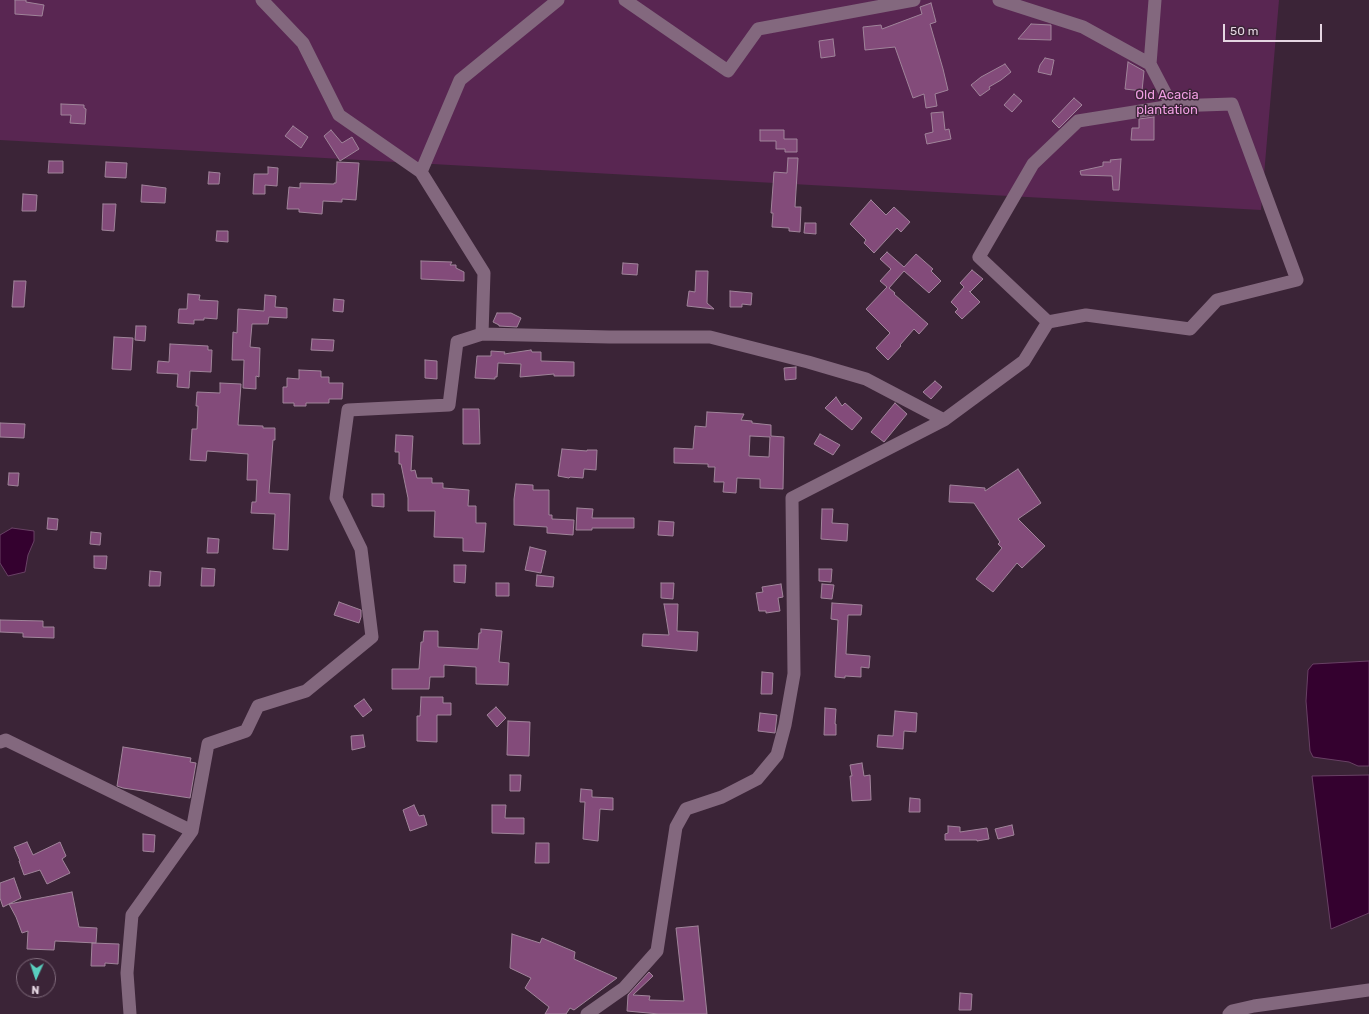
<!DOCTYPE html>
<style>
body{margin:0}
#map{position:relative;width:1369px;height:1014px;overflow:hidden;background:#3b2437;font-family:Rubik,sans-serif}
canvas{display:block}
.north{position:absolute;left:16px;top:958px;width:40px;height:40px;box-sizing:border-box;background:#3b2437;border:1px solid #7f6b7b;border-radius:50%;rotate:183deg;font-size:11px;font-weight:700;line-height:16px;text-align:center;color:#e5d6e2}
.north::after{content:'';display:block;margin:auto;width:14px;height:18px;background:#59cebe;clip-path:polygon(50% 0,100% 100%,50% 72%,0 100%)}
.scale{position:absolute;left:1223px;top:24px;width:99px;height:18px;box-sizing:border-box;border:2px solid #e5d6e2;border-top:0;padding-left:5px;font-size:12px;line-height:14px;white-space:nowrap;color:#e5d6e2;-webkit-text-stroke:3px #3b2437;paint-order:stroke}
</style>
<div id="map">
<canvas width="1369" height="1014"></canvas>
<div class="north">N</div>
<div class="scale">50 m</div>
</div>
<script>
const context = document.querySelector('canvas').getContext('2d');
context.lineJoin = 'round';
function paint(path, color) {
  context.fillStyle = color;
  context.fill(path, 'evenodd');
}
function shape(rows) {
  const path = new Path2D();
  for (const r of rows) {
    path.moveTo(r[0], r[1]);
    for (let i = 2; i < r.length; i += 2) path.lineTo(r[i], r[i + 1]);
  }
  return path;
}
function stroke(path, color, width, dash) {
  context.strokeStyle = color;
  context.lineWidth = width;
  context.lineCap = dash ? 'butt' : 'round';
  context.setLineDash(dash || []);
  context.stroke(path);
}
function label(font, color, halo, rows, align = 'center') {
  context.font = font + ' Rubik,sans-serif';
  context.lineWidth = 3;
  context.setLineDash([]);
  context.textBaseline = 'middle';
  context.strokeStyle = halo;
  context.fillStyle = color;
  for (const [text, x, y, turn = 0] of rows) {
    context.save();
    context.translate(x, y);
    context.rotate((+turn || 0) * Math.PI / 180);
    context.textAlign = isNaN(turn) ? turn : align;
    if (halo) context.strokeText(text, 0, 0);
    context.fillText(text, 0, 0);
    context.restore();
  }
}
paint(shape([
 [0,0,1279,0,1261,210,0,140]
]), '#592652');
const water = shape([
 [12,528,34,531,34,541,28,555,25,572,8,576,0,563,0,535,12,528],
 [1369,661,1369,766,1358,766,1349,762,1313,757,1310,751,1306,701,1308,670,1313,664,1369,661],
 [1369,775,1369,913,1331,929,1312,776,1369,775]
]);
paint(water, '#34012f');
stroke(water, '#694165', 1);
const building = shape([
 [15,0,26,0,26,2,44,5,42,16,15,14,15,0],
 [931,3,936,22,930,24,943,69,948,90,935,94,937,106,926,108,924,94,913,98,895,47,865,50,863,27,881,25,882,29,922,14,920,7,931,3],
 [1031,24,1051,25,1051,40,1018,39,1031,24],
 [833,39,835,56,821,58,819,41,833,39],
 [1045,58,1054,60,1051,75,1038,72,1040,65,1045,58],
 [1128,62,1144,71,1142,91,1125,89,1128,62],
 [1005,64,1011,72,1001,80,989,87,990,89,980,96,971,85,981,77,1005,64],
 [1014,94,1022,101,1012,112,1004,105,1014,94],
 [1074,98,1082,105,1059,128,1052,121,1074,98],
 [61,104,84,105,84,108,86,109,85,124,70,123,71,115,61,115,61,104],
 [943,112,945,130,949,129,951,139,927,144,925,134,933,132,931,113,943,112],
 [1154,117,1154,140,1131,140,1132,128,1139,128,1139,119,1154,117],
 [293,126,308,137,301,148,285,136,293,126],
 [331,130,342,143,352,137,359,149,340,161,324,136,331,130],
 [760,130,784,130,784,139,797,139,797,152,785,152,785,149,776,149,776,141,760,141,760,130],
 [788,158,798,158,795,207,801,207,800,232,789,231,789,228,772,227,773,213,771,213,774,172,787,173,788,158],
 [1121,159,1119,190,1113,190,1112,176,1081,175,1080,171,1103,166,1103,162,1111,162,1110,160,1121,159],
 [49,161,63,161,63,173,48,173,49,161],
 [106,162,127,163,126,178,105,177,106,162],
 [337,162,359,163,356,200,342,199,342,202,323,201,322,214,299,212,299,209,287,209,289,187,300,188,300,183,334,184,334,183,336,183,337,162],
 [268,167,278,168,277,186,265,185,265,194,253,194,254,174,268,174,268,167],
 [209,172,220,173,219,184,208,184,209,172],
 [142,185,166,188,165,203,141,202,142,185],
 [23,194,37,195,36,211,22,211,23,194],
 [871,200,886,215,894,207,910,222,901,232,897,228,874,253,864,243,866,240,850,224,871,200],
 [103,204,116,204,114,231,102,230,103,204],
 [805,223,816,223,816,234,804,233,805,223],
 [217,231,228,231,228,242,216,241,217,231],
 [887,252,904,267,916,254,933,269,931,271,941,281,929,293,904,271,889,288,895,293,894,294,928,324,919,334,914,329,900,345,901,346,888,360,876,348,890,333,866,309,887,287,880,281,891,269,880,259,887,252],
 [421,261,452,262,450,265,456,265,456,268,464,272,464,281,421,279,421,261],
 [623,263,638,264,637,275,622,274,623,263],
 [972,270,983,279,970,292,969,291,980,302,962,319,955,312,958,309,951,302,964,287,960,283,972,270],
 [696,271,708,271,707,303,714,309,687,306,689,291,695,292,696,271],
 [14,281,26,281,24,307,12,307,14,281],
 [730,291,752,293,751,305,742,304,742,307,730,307,730,291],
 [188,294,200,295,199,300,218,301,217,319,204,318,204,320,194,320,194,324,178,323,179,309,187,309,188,294],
 [265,295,276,296,275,307,287,308,287,318,269,317,268,324,252,324,250,347,260,348,259,377,256,376,256,389,243,388,244,360,232,360,233,332,237,333,238,309,264,311,265,295],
 [334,299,344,300,343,312,333,311,334,299],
 [497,313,511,313,521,318,517,327,499,326,499,325,493,322,497,313],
 [136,326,146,326,145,341,135,340,136,326],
 [114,337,133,338,131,370,112,369,114,337],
 [312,339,334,340,333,351,311,350,312,339],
 [170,344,208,346,208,350,212,350,211,372,190,371,189,388,177,387,178,374,157,373,158,361,169,362,170,344],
 [531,350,532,352,541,352,541,361,574,362,574,376,554,376,554,374,520,377,521,364,498,363,497,377,495,377,495,379,475,378,477,356,491,356,491,351,505,352,504,354,531,350],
 [425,360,437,361,437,379,425,378,425,360],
 [796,367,796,379,785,380,784,368,796,367],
 [299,370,321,371,321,377,329,377,329,383,343,383,342,399,329,399,329,403,306,403,306,406,294,406,294,403,283,403,283,387,287,387,287,378,299,379,299,370],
 [935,381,942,387,931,399,923,392,935,381],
 [220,383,241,384,238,425,263,426,263,428,275,428,275,440,273,440,269,493,290,494,288,550,273,549,275,514,251,513,252,502,256,502,257,480,247,480,248,454,207,451,206,461,190,460,192,429,197,429,198,406,196,406,197,392,220,393,220,383],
 [836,397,842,406,845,403,862,418,852,430,825,408,836,397],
 [895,403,907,414,884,442,871,432,895,403],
 [463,409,479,409,480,444,463,444,463,409],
 [707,412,744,414,741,420,752,421,752,423,771,425,771,436,784,437,783,489,760,488,760,479,737,478,736,493,723,492,724,482,714,482,715,467,708,467,708,464,674,463,674,448,693,449,695,426,706,427,707,412],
 [750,436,770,437,769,457,749,456,750,436],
 [0,423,25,424,24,438,0,437,0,423],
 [820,434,840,445,833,455,814,444,820,434],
 [396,435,413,436,411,471,415,470,417,478,432,478,432,483,443,483,443,488,469,490,468,506,476,506,476,523,486,523,484,552,463,551,463,538,434,537,435,511,408,511,408,498,401,464,399,464,399,452,395,452,396,435],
 [562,449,587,451,587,450,597,450,596,470,584,469,583,478,570,477,569,478,558,476,562,449],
 [1018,469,1041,503,1018,519,1045,546,1022,568,1017,563,993,592,976,579,1002,548,998,544,1000,542,974,503,949,502,950,485,985,488,985,491,1018,469],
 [9,473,19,473,18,486,8,485,9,473],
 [516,484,533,485,533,490,549,490,549,515,552,515,552,519,574,520,573,535,547,533,547,527,514,525,514,499,516,484],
 [372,494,384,494,384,507,372,506,372,494],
 [577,508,593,509,592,518,634,518,634,528,592,528,592,530,576,530,577,508],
 [822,509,833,509,832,523,848,524,847,541,821,539,822,509],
 [48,518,58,519,57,530,47,529,48,518],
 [659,521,674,522,673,536,658,535,659,521],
 [91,532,101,533,100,545,90,544,91,532],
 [208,538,219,539,218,553,207,553,208,538],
 [530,547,546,551,541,573,525,570,530,547],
 [94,556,107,556,106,569,94,568,94,556],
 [454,565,466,565,465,583,454,582,454,565],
 [202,568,215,569,214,586,201,586,202,568],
 [819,569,832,569,831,582,819,581,819,569],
 [150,571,161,572,160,586,149,586,150,571],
 [537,575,554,577,553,587,536,586,537,575],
 [496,583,509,583,509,596,496,596,496,583],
 [661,583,674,583,673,599,661,598,661,583],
 [781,584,783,597,778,598,780,611,766,613,766,611,759,611,756,593,763,592,762,587,781,584],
 [822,584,834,585,832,599,821,598,822,584],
 [339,602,361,610,361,617,359,623,334,615,339,602],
 [832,603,862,605,861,615,848,615,846,654,870,656,869,668,861,667,861,677,845,676,845,678,835,677,838,620,831,619,832,603],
 [664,604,678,604,677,631,698,632,697,651,642,646,643,634,669,635,664,604],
 [0,620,43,621,43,627,54,627,54,638,23,637,23,633,0,632,0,620],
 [481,629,502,631,499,662,509,663,508,685,476,684,476,667,444,665,444,677,430,677,429,689,392,689,392,669,419,669,421,642,423,642,424,631,438,631,438,647,478,649,479,633,481,633,481,629],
 [762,672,773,673,772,694,761,694,762,672],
 [421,697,443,697,443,703,451,703,451,715,437,715,437,742,417,741,417,716,420,716,421,697],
 [364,699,372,710,363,717,354,706,364,699],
 [496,707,506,718,497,727,487,715,496,707],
 [825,708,836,709,835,724,836,724,836,735,824,735,825,708],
 [895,711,917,713,916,732,904,731,903,749,877,747,878,735,893,736,895,711],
 [760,713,777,715,775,733,758,731,760,713],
 [508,721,530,722,529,756,507,755,508,721],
 [363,735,365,747,352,750,351,736,363,735],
 [123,747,191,758,190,762,196,763,190,798,123,788,117,786,123,747],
 [862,763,864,776,870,775,871,800,852,801,850,776,852,776,850,765,862,763],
 [510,775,521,775,520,791,510,791,510,775],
 [581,789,592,790,592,797,613,798,613,810,600,809,598,841,583,839,585,802,580,802,581,789],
 [910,798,920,799,920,812,909,812,910,798],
 [414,805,419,816,424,815,427,825,410,831,403,810,414,805],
 [492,805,506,805,505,818,524,818,524,834,492,833,492,805],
 [1012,825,1014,835,998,839,995,829,1012,825],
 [948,826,960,827,960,832,987,828,989,839,977,841,977,840,945,840,945,834,948,833,948,826],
 [143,834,155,835,154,852,143,851,143,834],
 [27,842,33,855,60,842,66,856,62,859,70,873,47,884,40,870,24,875,19,861,20,861,14,847,27,842],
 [536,843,549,843,549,863,535,863,536,843],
 [14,878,21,898,3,907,0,898,0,883,14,878],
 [72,892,79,927,97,928,96,943,55,941,54,950,27,949,28,931,22,933,16,917,9,904,72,892],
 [698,926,707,1014,659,1014,627,1011,628,995,649,972,653,976,633,995,650,996,649,1000,684,1001,676,928,698,926],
 [512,934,540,943,542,938,575,952,574,959,617,978,574,1010,570,1008,566,1014,545,1014,549,1007,525,988,531,978,510,968,512,934],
 [92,943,119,944,118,964,105,963,105,966,91,966,92,943],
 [960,993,972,994,971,1010,959,1010,960,993]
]);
paint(building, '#834b7a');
stroke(building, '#a0849a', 1);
stroke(shape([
 [262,0,303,43,339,115,421,172,484,273,482,334,609,337,710,337,808,362,866,379,944,420],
 [625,0,728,71,758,29,914,0],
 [999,0,1083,27,1150,64,1172,106],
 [1150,64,1155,0],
 [421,172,460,80,558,0],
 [0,742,6,740,192,831],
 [130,1014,127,973,132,915,192,831,208,744,246,731,258,706,306,691,372,637,361,549,336,498,348,410,449,405,457,342,482,334],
 [587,1014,624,988,657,951,676,827,686,809,722,797,757,779,777,755,785,725,794,674,792,498,944,420,1024,361,1048,322,1086,315,1190,329,1217,300,1297,280,1232,104,1172,106,1078,121,1033,164,979,257,1048,322],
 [1229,1014,1232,1011,1254,1006,1369,990]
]), '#83687e', 13);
label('13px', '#f09ee2', '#3b2437', [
 ["Old Acacia",1167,95],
 ["plantation",1167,110]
]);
</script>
